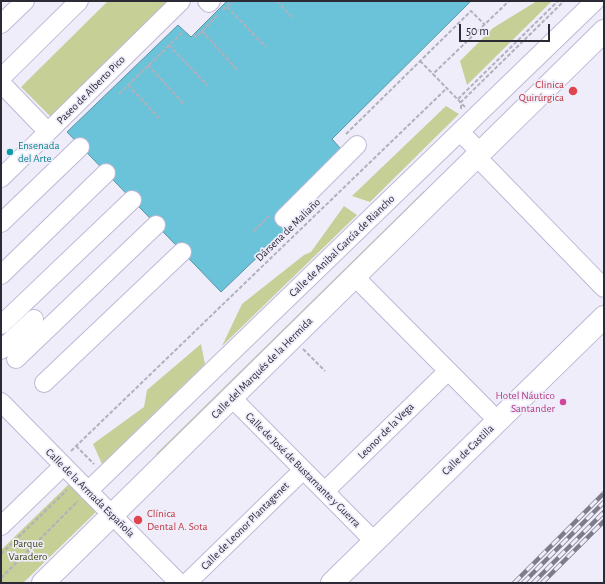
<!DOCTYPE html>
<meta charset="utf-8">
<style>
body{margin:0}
#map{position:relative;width:605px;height:584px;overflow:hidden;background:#efedfa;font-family:"Alegreya Sans",sans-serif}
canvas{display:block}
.frame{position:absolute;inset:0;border:2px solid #2d2a36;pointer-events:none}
.scale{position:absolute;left:459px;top:24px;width:91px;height:18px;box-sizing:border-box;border:2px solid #2d2a36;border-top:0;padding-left:5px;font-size:12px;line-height:14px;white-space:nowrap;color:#2d2a36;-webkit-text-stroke:3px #efedfa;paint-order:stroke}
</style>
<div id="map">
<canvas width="605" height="584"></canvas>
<div class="frame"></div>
<div class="scale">50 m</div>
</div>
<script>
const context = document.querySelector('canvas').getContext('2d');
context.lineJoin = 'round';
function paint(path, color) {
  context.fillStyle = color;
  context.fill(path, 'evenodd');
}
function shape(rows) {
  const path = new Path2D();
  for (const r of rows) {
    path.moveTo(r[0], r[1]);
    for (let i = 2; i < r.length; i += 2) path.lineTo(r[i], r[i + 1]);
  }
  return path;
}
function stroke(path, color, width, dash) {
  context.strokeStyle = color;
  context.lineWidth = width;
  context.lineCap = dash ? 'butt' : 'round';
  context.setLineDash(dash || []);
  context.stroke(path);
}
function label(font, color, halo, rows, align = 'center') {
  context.font = font + ' "Alegreya Sans",sans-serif';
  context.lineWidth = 3.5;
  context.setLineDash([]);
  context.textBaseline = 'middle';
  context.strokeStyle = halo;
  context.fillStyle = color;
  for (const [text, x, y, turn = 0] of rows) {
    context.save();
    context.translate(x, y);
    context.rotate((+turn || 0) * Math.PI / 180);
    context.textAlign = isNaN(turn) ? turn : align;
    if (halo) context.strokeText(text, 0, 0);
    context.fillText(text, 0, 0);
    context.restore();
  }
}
paint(shape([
 [108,1,169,1,52,118,21,87],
 [537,1,552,1,467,85,460,61,493,28],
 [446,106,459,114,370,202,352,196],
 [424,191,426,194,159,457,156,454],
 [344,206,357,215,222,346,242,304,304,255,311,252],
 [201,344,205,364,102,464,93,444,144,407,147,390],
 [70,483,97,511,23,583,1,583,1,550]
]), '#c5cf96');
const water = shape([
 [227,1,471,1,332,139,341,149,277,212,291,225,221,292,67,132,178,25,191,37,227,1]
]);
paint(water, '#6ac3d8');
stroke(water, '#5895a7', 1);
const minor = shape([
 [207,1,209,3,211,1],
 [1,24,25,1],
 [1,78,79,1],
 [1,83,48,132],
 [460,132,481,153],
 [477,157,604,288],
 [1,178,181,1],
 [284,218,357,145],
 [1,223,80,147],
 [1,275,106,173],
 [355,277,498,421],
 [1,325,132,200],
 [1,350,34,319],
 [16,359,156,225],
 [44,383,182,252],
 [232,398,374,541],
 [1,402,179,583],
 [88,491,595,1],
 [325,491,448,371],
 [1,526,63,466],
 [187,583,303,470]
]);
const major = shape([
 [43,583,604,31],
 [332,583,604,317]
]);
stroke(minor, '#bfb8d7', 20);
stroke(major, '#bfb8d7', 24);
stroke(shape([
 [277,1,294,19],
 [227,7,266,47],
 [223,10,233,1],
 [202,31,237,70],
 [193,35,196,37,217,16],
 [169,45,208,86],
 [420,61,433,74],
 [148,65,184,104],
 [128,85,159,118],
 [119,94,184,31],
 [458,99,558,1],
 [465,107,433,74,509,1],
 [461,109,461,102,564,1],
 [346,134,471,11,485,25],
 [254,231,269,216],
 [303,349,325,371],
 [76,446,94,464],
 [71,451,447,88],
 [1,554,67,490],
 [1,578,78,501]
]), '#b2b0bd', 2, [4, 2]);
stroke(minor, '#fff', 18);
stroke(major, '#fff', 22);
const rail = shape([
 [514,583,604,493],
 [523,583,604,502],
 [533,583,604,512],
 [542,583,604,521]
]);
stroke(rail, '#7e7c88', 4.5);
stroke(rail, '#efedfa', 3, [9]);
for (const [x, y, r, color] of [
 [573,91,5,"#e0444e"],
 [10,152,4,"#0f9aa8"],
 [563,402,4,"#d1479c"],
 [138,520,5,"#e0444e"]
]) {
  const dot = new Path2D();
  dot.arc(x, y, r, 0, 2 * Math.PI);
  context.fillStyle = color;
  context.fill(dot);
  stroke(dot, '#efedfa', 1.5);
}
label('11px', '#be3a42', '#efedfa', [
 ["Clinica",564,85],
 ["Quirúrgica",564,98],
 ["Clínica",147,514,"left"],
 ["Dental A. Sota",147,527,"left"]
], 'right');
label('11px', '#2d2a36', '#efedfa', [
 ["Paseo de Alberto Pico",91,90,-45],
 ["Dársena de Maliaño",288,230,-44],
 ["Calle de Anibal García de Riancho",342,246,-44],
 ["Calle del Marqués de la Hermida",262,368,-45],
 ["Leonor de la Vega",386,431,-45],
 ["Calle de Castilla",468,450,-44],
 ["Calle de José de Bustamante y Guerra",303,470,45],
 ["Calle de la Armada Española",90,493,45],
 ["Calle de Leonor Plantagenet",245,526,-45]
]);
label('11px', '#0d838f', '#efedfa', [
 ["Ensenada",18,146],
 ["del Arte",18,159]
], 'left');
label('11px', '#b23c85', '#efedfa', [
 ["Hotel Náutico",555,396],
 ["Santander",555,409]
], 'right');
label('11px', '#3e4512', '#efedfa', [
 ["Parque",28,544],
 ["Varadero",28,557]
]);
</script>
